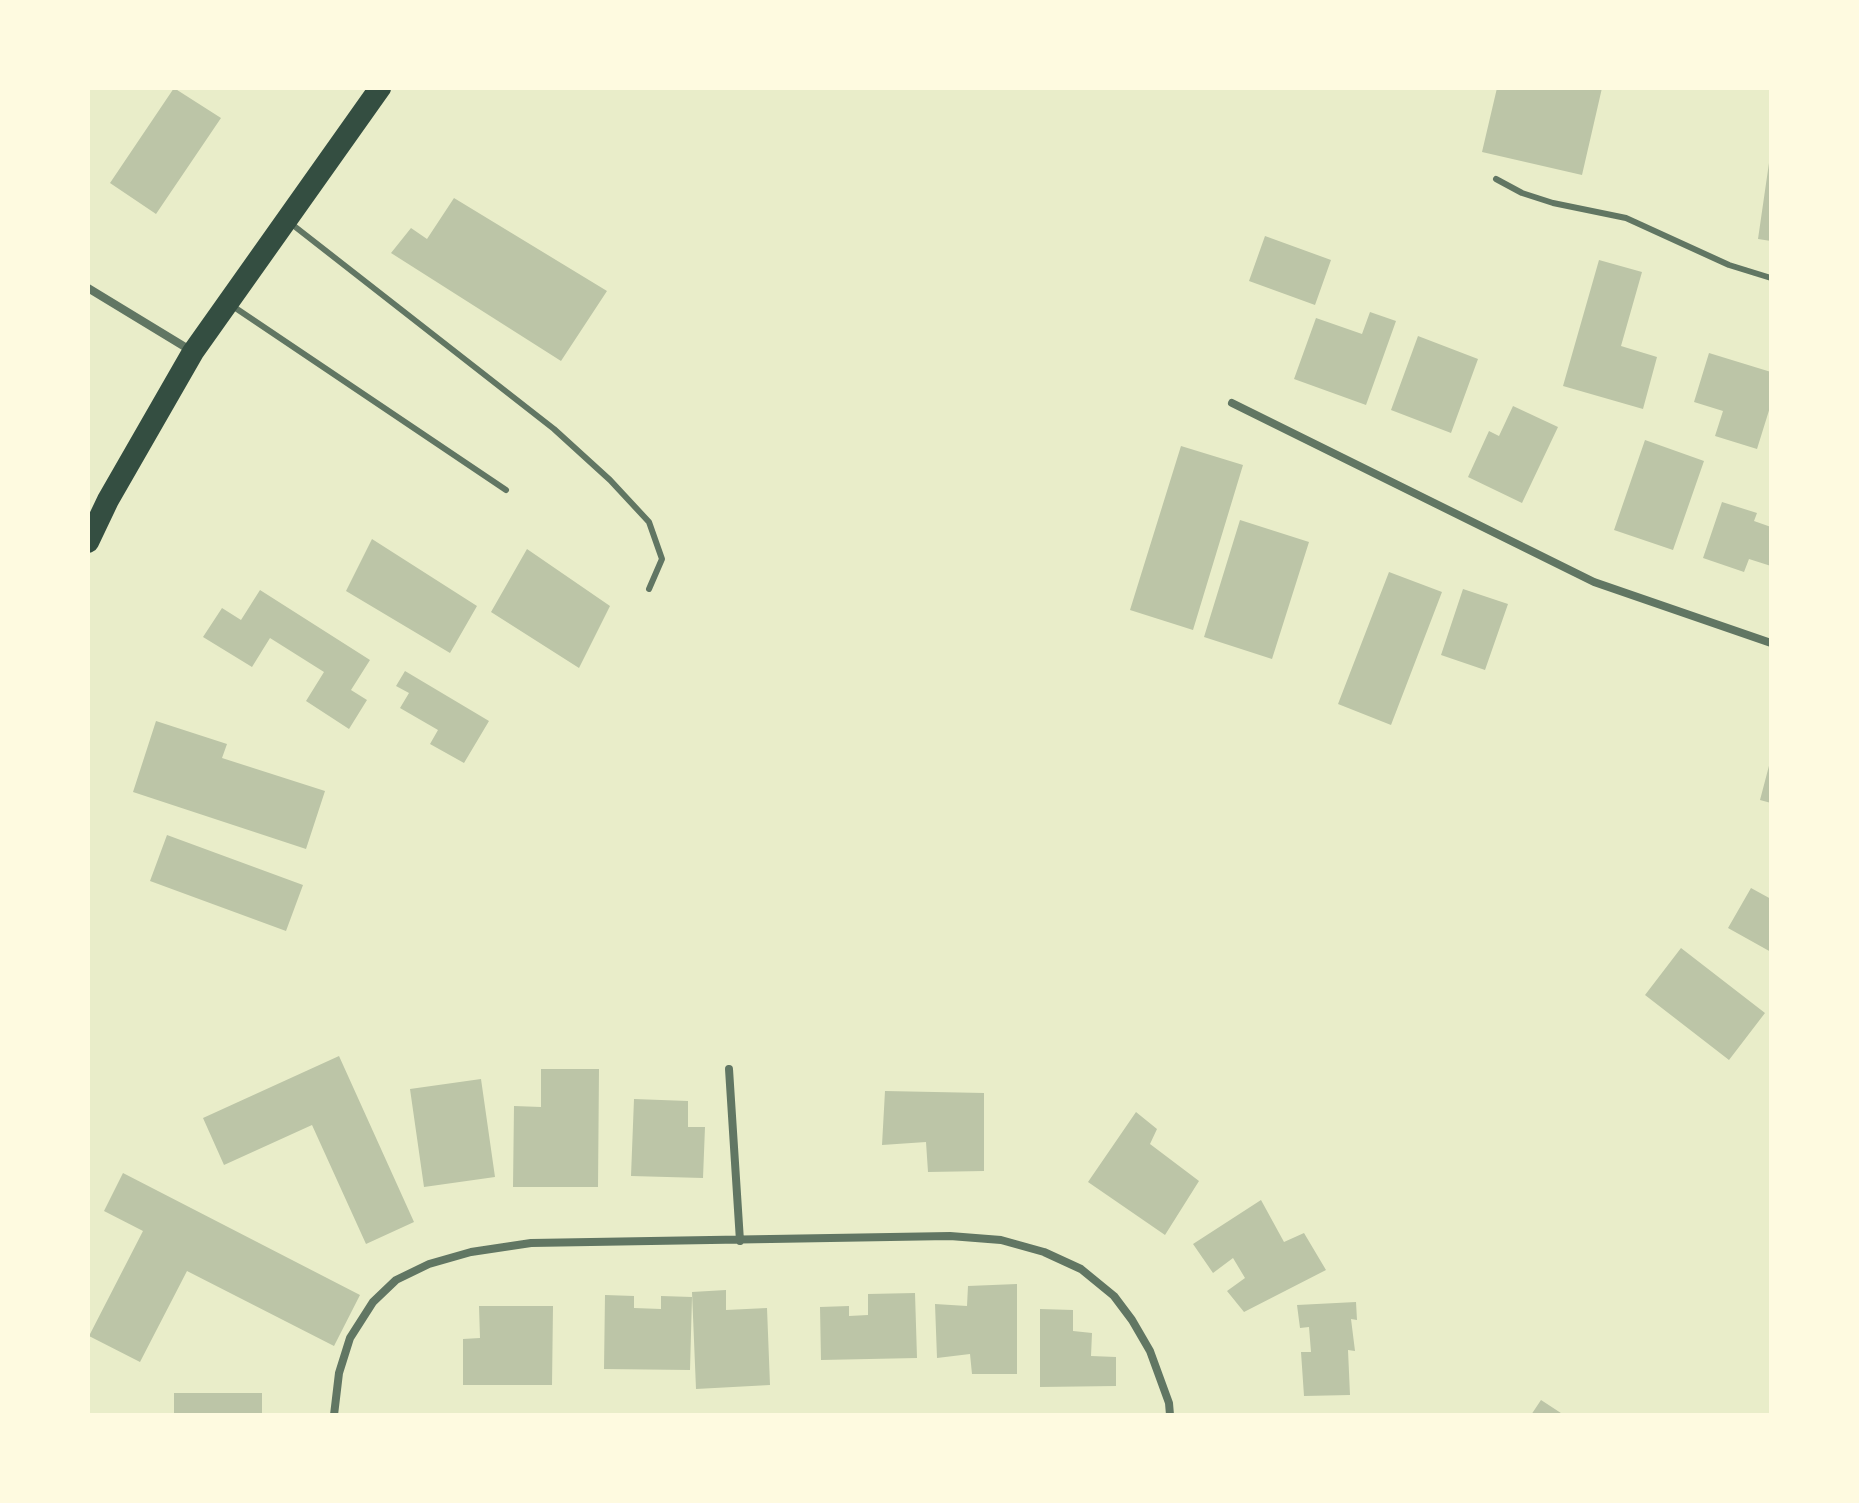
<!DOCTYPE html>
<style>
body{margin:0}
#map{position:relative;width:1859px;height:1503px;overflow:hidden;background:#e9edc9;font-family:"Zilla Slab",serif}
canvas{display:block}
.frame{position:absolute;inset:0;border:90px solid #fefae0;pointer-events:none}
</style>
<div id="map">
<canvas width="1859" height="1503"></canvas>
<div class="frame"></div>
</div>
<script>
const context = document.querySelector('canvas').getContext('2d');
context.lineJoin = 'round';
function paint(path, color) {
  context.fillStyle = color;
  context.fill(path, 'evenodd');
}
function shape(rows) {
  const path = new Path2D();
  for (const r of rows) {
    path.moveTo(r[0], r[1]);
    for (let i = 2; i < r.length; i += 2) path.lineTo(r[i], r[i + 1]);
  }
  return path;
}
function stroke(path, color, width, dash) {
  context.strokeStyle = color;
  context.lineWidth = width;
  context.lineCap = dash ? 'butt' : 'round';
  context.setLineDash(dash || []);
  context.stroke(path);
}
paint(shape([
 [174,88,221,118,156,214,110,183],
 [1497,88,1602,88,1582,175,1482,152],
 [1769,163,1771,163,1771,241,1758,239],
 [454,198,607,291,561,361,391,253,411,228,427,239],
 [1265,236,1331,260,1315,305,1249,281],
 [1599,260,1642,272,1621,346,1657,357,1643,409,1563,386],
 [1370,312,1396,321,1366,405,1294,379,1316,318,1362,334],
 [1418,336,1478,359,1451,433,1391,410],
 [1709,353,1771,372,1771,404,1757,449,1715,436,1723,411,1694,402],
 [1513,406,1558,427,1522,503,1468,477,1489,431,1499,436],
 [1645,440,1704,461,1673,550,1614,530],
 [1181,446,1243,465,1193,630,1130,610],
 [1722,502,1757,513,1754,521,1771,527,1771,566,1749,559,1744,572,1703,558],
 [1240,520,1309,542,1272,659,1204,637],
 [372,539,477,606,450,653,346,591],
 [527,549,610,606,579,668,491,612],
 [1389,572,1442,592,1391,725,1338,704],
 [1463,589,1508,604,1485,670,1441,655],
 [260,590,370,660,351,690,367,700,349,729,306,701,324,672,270,638,252,667,203,637,222,608,241,620],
 [405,671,489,721,464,763,430,744,438,730,400,708,409,693,396,686],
 [156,721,227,744,222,758,325,791,306,849,133,792],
 [1770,762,1771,762,1771,803,1760,800],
 [167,835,303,885,286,931,150,881],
 [1751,888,1771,899,1771,952,1728,928],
 [1681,948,1765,1013,1729,1060,1645,995],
 [339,1056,414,1222,366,1244,312,1125,224,1165,203,1118],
 [541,1069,599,1069,598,1187,513,1187,514,1106,541,1107],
 [481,1079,495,1177,424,1187,410,1089],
 [885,1091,984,1093,984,1171,928,1172,926,1142,882,1145],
 [634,1099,688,1101,688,1127,705,1127,703,1178,631,1176],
 [1136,1112,1157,1129,1150,1144,1199,1181,1165,1235,1088,1182],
 [123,1173,360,1295,334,1346,187,1271,140,1362,89,1336,143,1231,104,1211],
 [1261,1200,1284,1242,1304,1233,1326,1270,1244,1312,1227,1291,1245,1278,1233,1258,1213,1273,1193,1244],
 [1017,1284,1017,1374,972,1374,970,1354,937,1358,935,1304,967,1306,968,1286],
 [726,1290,726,1310,767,1308,770,1385,696,1389,692,1292],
 [915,1293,917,1358,821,1360,820,1307,849,1306,849,1316,868,1315,868,1294],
 [605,1295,634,1296,634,1308,661,1309,661,1296,692,1297,690,1370,604,1369],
 [1356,1302,1357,1320,1351,1319,1355,1351,1348,1350,1350,1395,1304,1396,1301,1352,1311,1352,1309,1327,1300,1328,1297,1305],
 [479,1306,553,1306,552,1385,463,1385,463,1339,480,1338],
 [1040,1309,1073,1310,1073,1331,1092,1333,1091,1356,1116,1357,1116,1386,1040,1387],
 [174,1393,262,1393,262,1415,174,1415],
 [1541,1400,1564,1415,1531,1415]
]), '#bcc5a7');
stroke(shape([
 [1496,179,1522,193,1553,203,1626,218,1729,265,1771,278],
 [289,222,554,429,610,480,649,522,662,559,649,589],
 [231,305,506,490]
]), '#617663', 6);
stroke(shape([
 [88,288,190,350],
 [1232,403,1594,582,1771,643],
 [729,1069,740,1241],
 [334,1415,339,1373,350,1338,373,1302,396,1280,429,1264,471,1252,531,1243,950,1236,1001,1240,1044,1252,1081,1269,1114,1296,1132,1320,1150,1351,1169,1403,1170,1415]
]), '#617663', 8);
stroke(shape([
 [88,542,108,500,193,352,380,88]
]), '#344e41', 22);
</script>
